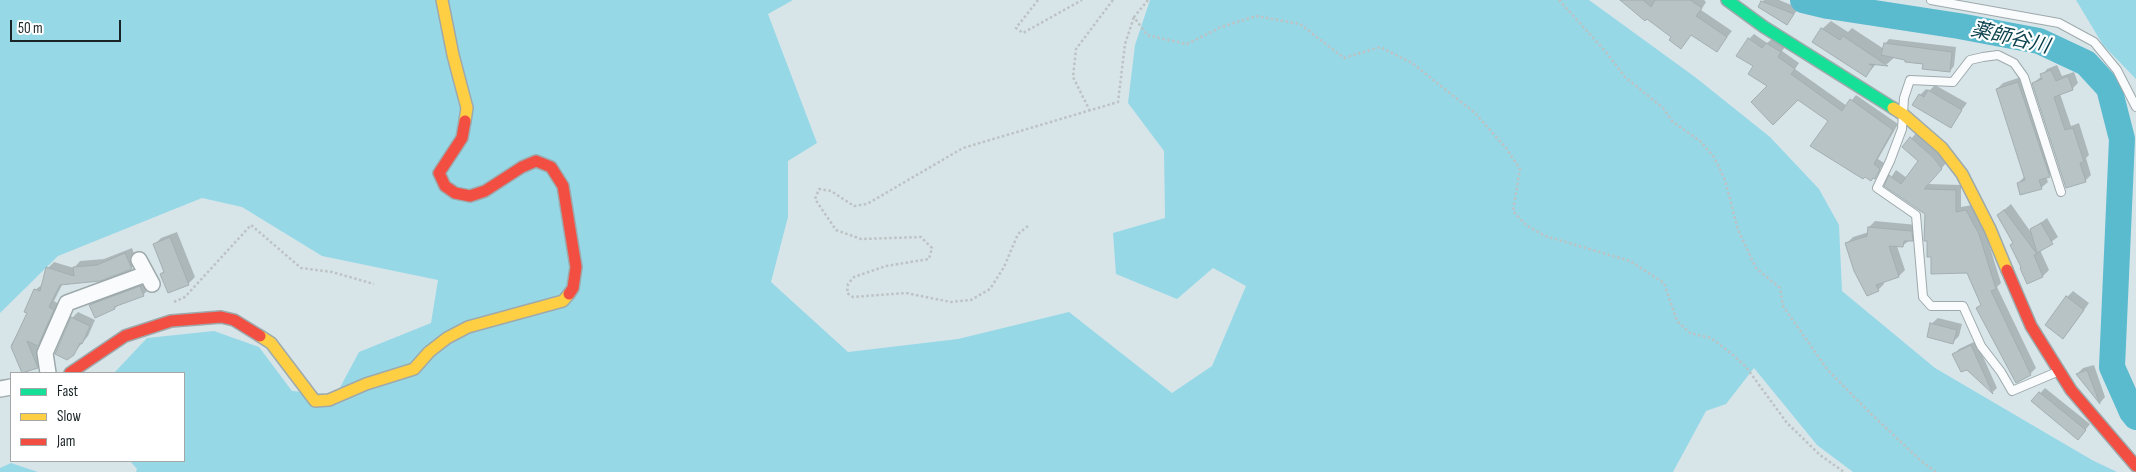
<!DOCTYPE html>
<meta charset="utf-8">
<style>
body{margin:0}
#map{position:relative;width:2136px;height:472px;overflow:hidden;background:#d7e5e9;font-family:"Sofia Sans Condensed",sans-serif}
canvas{display:block}
.legend{position:absolute;left:10px;top:372px;width:175px;height:90px;box-sizing:border-box;background:#fff;border:1px solid #a3a7a8;margin:0;padding:6px 9px;list-style:none;font-size:15px;color:#1a2426}
.legend li{display:flex;align-items:center;gap:10px;height:25px}
.legend b{width:25px;border:1px solid #a3a7a8}
.scale{position:absolute;left:10px;top:20px;width:111px;height:22px;box-sizing:border-box;border:2px solid #1a2426;border-top:0;padding-left:6px;font-size:15px;line-height:18px;white-space:nowrap;color:#1a2426;-webkit-text-stroke:4px #fff;paint-order:stroke}
</style>
<div id="map">
<canvas width="2136" height="472"></canvas>
<ul class="legend">
<li><b style="height:6px;background:#16e098"></b>Fast</li>
<li><b style="height:6px;background:#ffcf43"></b>Slow</li>
<li><b style="height:6px;background:#f24e42"></b>Jam</li>
</ul>
<div class="scale">50 m</div>
</div>
<script>
const context = document.querySelector('canvas').getContext('2d');
context.lineJoin = 'round';
function paint(path, color) {
  context.fillStyle = color;
  context.fill(path, 'evenodd');
}
function shape(rows) {
  const path = new Path2D();
  for (const r of rows) {
    path.moveTo(r[0], r[1]);
    for (let i = 2; i < r.length; i += 2) path.lineTo(r[i], r[i + 1]);
  }
  return path;
}
function stroke(path, color, width, dash) {
  context.strokeStyle = color;
  context.lineWidth = width;
  context.lineCap = dash ? 'butt' : 'round';
  context.setLineDash(dash || []);
  context.stroke(path);
}
function label(font, color, halo, rows, align = 'center') {
  context.font = font + ' "Sofia Sans Condensed","Noto Sans JP",sans-serif';
  context.lineWidth = 4.5;
  context.setLineDash([]);
  context.textBaseline = 'middle';
  context.strokeStyle = halo;
  context.fillStyle = color;
  for (const [text, x, y, turn = 0] of rows) {
    context.save();
    context.translate(x, y);
    context.rotate((+turn || 0) * Math.PI / 180);
    context.textAlign = isNaN(turn) ? turn : align;
    if (halo) context.strokeText(text, 0, 0);
    context.fillText(text, 0, 0);
    context.restore();
  }
}
paint(shape([
 [0,0,793,0,768,14,817,143,788,161,788,217,771,282,848,352,958,339,1069,312,1172,393,1212,366,1246,286,1213,268,1177,299,1116,274,1113,233,1165,218,1164,151,1128,103,1135,45,1150,0,1589,0,1695,77,1770,137,1819,189,1839,225,1842,291,1935,368,2092,460,2117,472,1853,472,1817,445,1754,368,1726,404,1706,411,1673,472,136,472,137,469,130,461,184,461,184,373,114,373,147,338,214,331,259,347,292,391,336,395,359,352,431,323,438,280,322,256,242,207,202,198,58,256,0,313],
 [2076,0,2136,0,2136,79,2103,45],
 [11,463,38,472,0,472,0,468]
]), '#97d8e7');
paint(shape([
 [1628,0,1704,0,1706,2,1701,10,1732,31,1716,51,1692,34,1681,47,1672,37],
 [1764,0,1779,0,1799,8,1787,23,1762,2],
 [1831,21,1848,32,1852,28,1884,49,1885,44,1889,39,1956,47,1954,66,1950,71,1895,57,1887,64,1877,63,1866,75,1822,29],
 [1754,34,1767,43,1772,39,1785,47,1782,51,1799,63,1795,69,1847,106,1856,95,1898,124,1878,159,1884,163,1875,178,1829,121,1798,98,1769,85,1754,66,1749,39],
 [2057,65,2062,76,2074,72,2078,83,2073,88,2060,94,2071,126,2079,123,2089,155,2086,158,2091,175,2085,181,2033,83,2042,76,2047,69],
 [2024,76,2056,169,2046,177,2048,182,2041,188,2018,183,2024,177,1997,89,2003,83],
 [1935,85,1967,103,1950,126,1920,95,1926,89,1929,91],
 [1917,132,1947,162,1928,184,1961,185,1961,207,1972,205,1984,228,2001,283,1997,287,2036,368,2030,374,1977,308,1982,304,1968,272,1932,256,1926,214,1886,185,1896,170,1907,178,1920,161,1904,147],
 [2011,204,2030,231,2047,218,2058,237,2040,250,2049,270,2043,276,2028,283,2014,243,1998,215],
 [1875,221,1917,225,1918,234,1902,246,1897,246,1905,270,1899,276,1883,281,1884,284,1878,290,1847,243,1853,237,1869,232,1869,227],
 [177,232,195,277,189,283,169,292,161,274,165,270,155,244,161,238],
 [132,248,137,262,131,268,63,283,54,301,59,304,44,338,37,345,43,361,37,367,23,373,11,345,29,313,35,290,43,284,48,268,54,262,74,268,80,261,104,259],
 [145,282,148,290,143,295,119,304,115,308,96,316,91,305,96,300],
 [2073,291,2089,303,2069,331,2067,297],
 [78,312,95,320,88,336,73,354,72,318],
 [1938,318,1962,324,1959,336,1953,342,1931,324],
 [1976,341,1997,388,1993,392,1954,354,1959,349],
 [2094,365,2105,397,2100,403,2077,374,2083,368],
 [2045,388,2090,424,2083,433,2033,401]
]), '#0003');
stroke(shape([
 [1803,0,1828,6,1959,26,2039,41,2086,63,2109,88,2122,139,2112,367,2132,412,2136,417]
]), '#5abace', 26);
const building = shape([
 [1620,0,1643,0,1651,7,1655,0,1690,0,1702,8,1696,16,1727,37,1717,52,1691,35,1681,49,1669,40,1671,37,1647,19,1645,21,1620,0],
 [1761,1,1794,14,1787,25,1758,7,1761,1],
 [1821,28,1840,40,1843,36,1888,66,1869,64,1873,66,1866,77,1812,42,1821,28],
 [1748,38,1762,48,1766,43,1781,52,1778,57,1795,69,1791,74,1842,111,1850,99,1893,130,1874,164,1880,169,1875,179,1873,178,1871,181,1865,177,1863,179,1810,146,1828,121,1798,100,1773,125,1751,102,1767,86,1748,74,1753,66,1736,56,1748,38],
 [1884,43,1952,52,1950,72,1922,69,1923,64,1905,62,1905,60,1881,55,1884,43],
 [2051,70,2056,81,2068,76,2073,90,2054,97,2065,130,2073,128,2084,162,2080,163,2086,182,2066,188,2032,83,2042,79,2040,74,2051,70],
 [2018,82,2050,177,2039,180,2042,189,2020,195,2017,183,2025,180,1996,89,2018,82],
 [1928,90,1962,110,1951,128,1912,105,1919,94,1924,97,1928,90],
 [1910,137,1933,157,1942,169,1924,189,1956,190,1956,212,1966,210,1979,234,1996,289,1991,291,2031,375,2016,383,1976,308,1981,305,1967,273,1931,274,1931,257,1927,257,1927,241,1924,241,1925,214,1884,186,1889,175,1901,184,1918,161,1902,147,1910,137],
 [2004,210,2037,254,2034,255,2043,277,2027,284,2020,268,2021,267,2010,245,2013,243,1997,215,2004,210],
 [2041,223,2053,244,2037,253,2030,229,2041,223],
 [1868,227,1912,231,1913,241,1904,241,1903,247,1889,246,1899,277,1876,285,1879,291,1867,296,1854,271,1845,243,1867,236,1868,227],
 [170,237,189,285,168,293,160,274,164,272,153,244,170,237],
 [125,253,132,269,100,281,60,285,49,307,54,310,38,346,27,341,38,368,22,373,11,347,27,313,24,312,34,289,40,291,46,267,74,276,73,267,97,265,125,253],
 [140,286,144,296,114,307,115,309,95,318,89,305,140,286],
 [2066,296,2084,310,2063,339,2045,325,2066,296],
 [71,317,90,326,82,344,80,343,74,355,67,360,55,354,71,317],
 [1930,323,1957,330,1953,344,1927,337,1930,323],
 [1971,345,1993,394,1967,370,1961,372,1952,354,1971,345],
 [2087,370,2100,404,2076,374,2087,370],
 [2039,392,2086,430,2078,440,2031,401,2039,392]
]);
paint(building, '#b8c3c6');
stroke(building, '#a3aeb1', 1);
const lane = shape([
 [1931,0,2059,23,2094,42,2117,70,2136,107],
 [2057,372,2012,391,2001,372,1981,346,1963,306,1931,306,1923,297,1916,215,1877,188,1890,161,1902,129,1904,98,1910,80,1953,82,1970,60,1983,57,1998,55,2014,63,2024,77,2061,192]
]);
const street = shape([
 [139,260,152,284],
 [48,373,45,353,67,303,146,274],
 [0,389,11,387]
]);
const fast = shape([
 [1727,0,1764,27,1893,108]
]);
const slow = shape([
 [442,0,453,55,467,108,465,121],
 [1893,108,1904,115,1942,148,1962,174,1990,229,2007,270],
 [260,336,271,343,315,401,329,400,366,384,414,369,429,352,447,338,468,327,563,301,569,294]
]);
const jam = shape([
 [465,121,462,138,439,173,445,186,455,193,470,196,485,191,522,167,536,161,551,167,563,186,576,267,573,288,569,294],
 [2007,270,2031,326,2071,390,2136,466],
 [70,373,125,336,171,321,221,317,234,320,260,336]
]);
stroke(lane, '#9ea9ac', 10);
stroke(street, '#9ea9ac', 18);
stroke(fast, '#9ea9ac', 14);
stroke(slow, '#9ea9ac', 14);
stroke(jam, '#9ea9ac', 14);
stroke(shape([
 [1038,0,1016,28,1023,33,1082,0],
 [1148,0,1134,17,1147,35,1164,39,1187,44,1221,27,1256,16,1300,24,1344,58,1380,47,1412,63,1475,113,1506,148,1520,169,1513,211,1526,225,1545,236,1630,261,1664,283,1677,321,1690,333,1711,338,1732,354,1746,367,1787,423,1820,455,1844,472],
 [1559,0,1606,52,1625,77,1663,108,1673,122,1700,141,1714,157,1725,180,1738,230,1756,268,1780,288,1783,306,1827,369,1866,409,1921,461,1936,472],
 [1090,111,1073,77,1076,49,1113,0],
 [1028,226,1018,234,1004,267,990,289,971,300,951,302,906,293,853,297,847,293,848,284,854,277,886,266,929,259,932,248,921,237,861,239,836,230,815,199,819,189,831,191,854,206,867,204,963,148,1118,102,1125,44,1134,17],
 [174,302,185,297,251,225,301,268,332,272,374,284]
]), '#bdc2c4', 2.5, [2.5, 2.5]);
stroke(lane, '#f9fbfc', 8);
stroke(street, '#f9fbfc', 15);
stroke(fast, '#16e098', 11);
stroke(slow, '#ffcf43', 11);
stroke(jam, '#f24e42', 11);
label('italic 20px', '#0d434f', '#fff', [
 ["薬師谷川",2010,39,13]
]);
</script>
